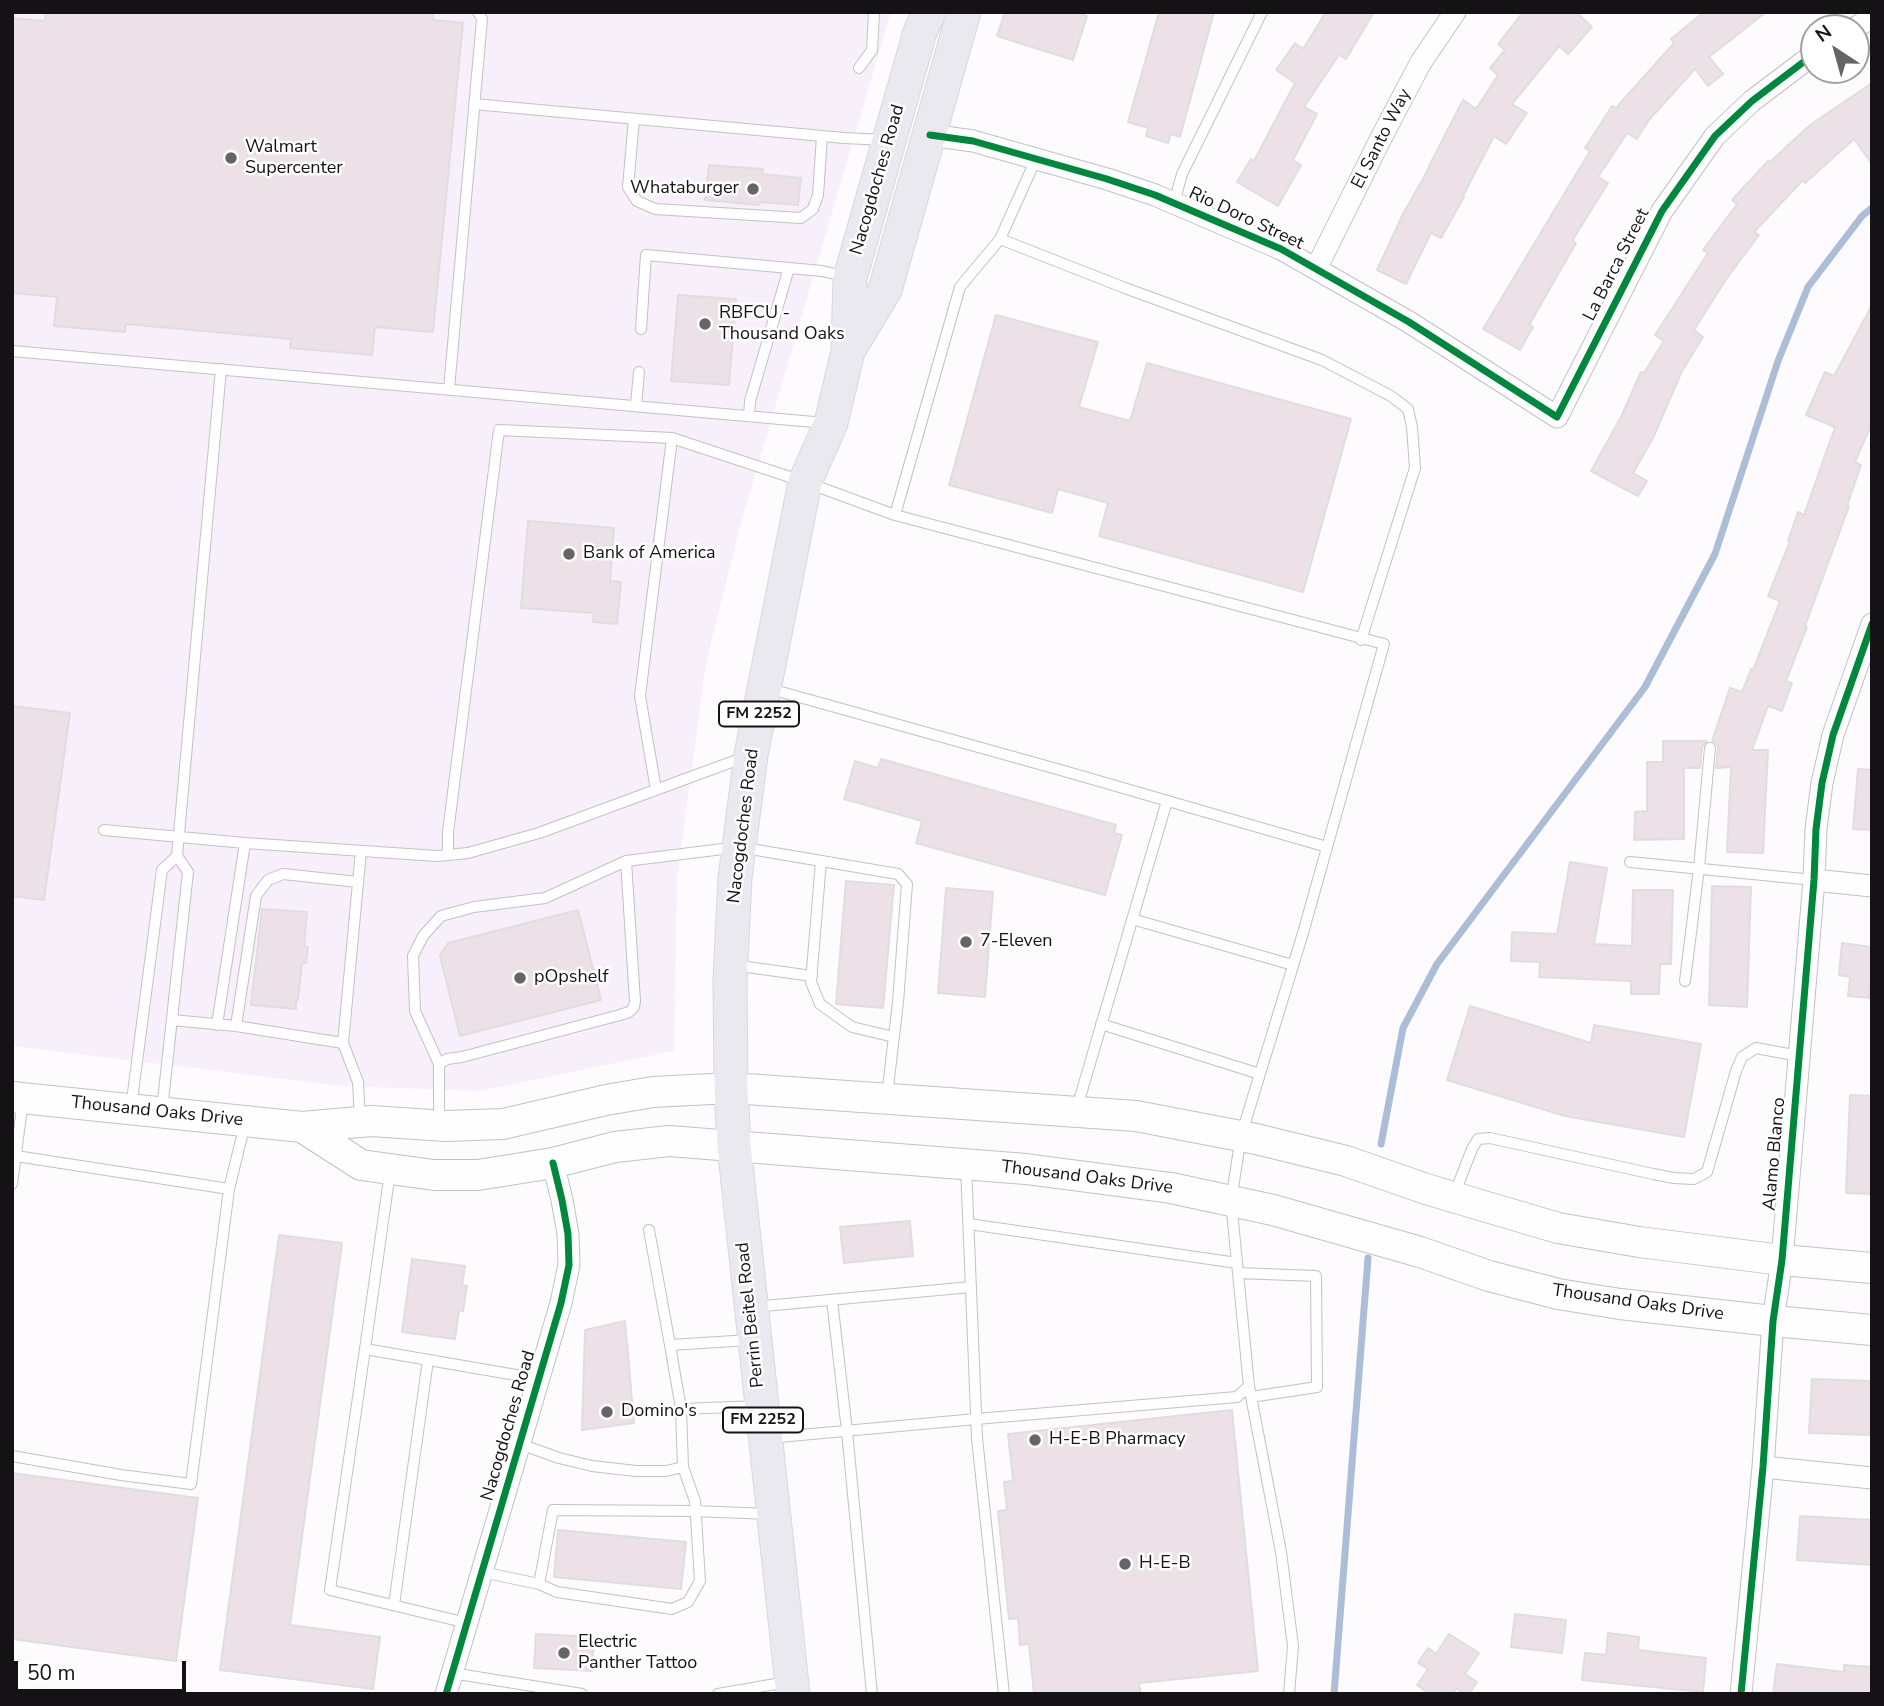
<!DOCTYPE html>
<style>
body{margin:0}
#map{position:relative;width:1884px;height:1706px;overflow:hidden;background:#fdfbfe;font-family:"Nunito Sans",sans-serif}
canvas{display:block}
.frame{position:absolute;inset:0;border:14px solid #141215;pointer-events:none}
.north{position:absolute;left:1800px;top:14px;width:70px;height:70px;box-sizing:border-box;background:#fff;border:2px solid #a1a0a1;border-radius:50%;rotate:324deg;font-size:19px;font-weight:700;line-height:28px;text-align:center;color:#141215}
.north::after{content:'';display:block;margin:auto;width:24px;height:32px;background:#666467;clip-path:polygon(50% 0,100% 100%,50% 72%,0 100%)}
.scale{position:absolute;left:14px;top:1661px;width:172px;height:32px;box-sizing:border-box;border:4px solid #141215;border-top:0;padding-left:9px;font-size:21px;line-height:24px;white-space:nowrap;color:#141215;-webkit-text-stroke:5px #fff;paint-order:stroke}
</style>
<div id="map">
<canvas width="1884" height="1706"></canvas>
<div class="frame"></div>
<div class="north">N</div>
<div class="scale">50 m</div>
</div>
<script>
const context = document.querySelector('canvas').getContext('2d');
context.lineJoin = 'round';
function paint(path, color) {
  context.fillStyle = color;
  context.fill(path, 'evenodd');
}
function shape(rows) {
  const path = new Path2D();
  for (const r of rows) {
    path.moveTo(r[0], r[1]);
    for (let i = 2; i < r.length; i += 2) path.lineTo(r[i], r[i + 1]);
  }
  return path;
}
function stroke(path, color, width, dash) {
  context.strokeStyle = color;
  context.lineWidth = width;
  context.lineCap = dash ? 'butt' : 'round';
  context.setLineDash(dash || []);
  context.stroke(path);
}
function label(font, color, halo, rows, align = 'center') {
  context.font = font + ' "Nunito Sans",sans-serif';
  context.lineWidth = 5;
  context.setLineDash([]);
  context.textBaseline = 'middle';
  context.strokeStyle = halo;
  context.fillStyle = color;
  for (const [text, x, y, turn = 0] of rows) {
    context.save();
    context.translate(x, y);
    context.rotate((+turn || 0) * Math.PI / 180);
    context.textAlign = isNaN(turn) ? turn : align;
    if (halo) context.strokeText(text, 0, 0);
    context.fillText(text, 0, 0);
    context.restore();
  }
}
paint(shape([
 [12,12,891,12,739,530,706,663,677,879,674,1051,479,1091,341,1086,12,1046]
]), '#f7f0fa');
stroke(shape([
 [1381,1144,1403,1028,1437,964,1645,687,1715,554,1778,361,1808,287,1862,216,1872,208],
 [1334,1694,1368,1258]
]), '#acbdd8', 7);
const building = shape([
 [46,12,433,12,433,20,463,23,433,332,375,327,372,355,290,348,291,339,126,324,125,332,54,326,57,297,12,293,12,18,45,21,46,12],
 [1005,12,1074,12,1087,16,1073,60,997,36,1005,12],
 [1159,12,1214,12,1180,137,1171,134,1168,143,1146,136,1148,128,1128,122,1159,12],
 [1326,12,1374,12,1346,59,1339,55,1304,107,1317,114,1293,160,1301,165,1278,206,1237,182,1251,159,1254,161,1295,83,1276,70,1295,43,1303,49,1326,12],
 [1523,12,1576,12,1592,27,1568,54,1559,46,1512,104,1527,113,1506,144,1494,136,1463,196,1464,197,1441,238,1431,233,1406,284,1377,270,1402,216,1430,166,1429,166,1463,100,1476,109,1498,75,1490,68,1505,50,1498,44,1523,12],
 [1704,12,1766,12,1709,57,1723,74,1708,86,1695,69,1648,121,1637,139,1627,133,1598,177,1608,183,1572,241,1576,243,1529,325,1533,327,1520,350,1483,329,1590,151,1585,148,1612,106,1616,108,1674,43,1671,39,1704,12],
 [1872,83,1872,164,1854,139,1805,183,1803,180,1754,232,1759,235,1727,278,1694,330,1703,337,1682,371,1653,438,1633,473,1647,481,1638,496,1591,471,1621,417,1641,372,1644,373,1664,341,1655,335,1708,253,1703,250,1737,204,1732,200,1768,161,1770,162,1810,125,1872,83],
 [709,165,763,169,762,174,801,178,798,205,760,202,759,205,705,200,709,165],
 [678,295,736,299,729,385,671,381,678,295],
 [1872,305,1872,423,1855,462,1861,465,1847,506,1849,506,1805,626,1807,627,1786,681,1792,683,1782,711,1768,706,1752,750,1768,750,1763,853,1727,852,1731,767,1716,768,1718,748,1717,744,1712,741,1730,688,1742,692,1751,669,1753,670,1780,601,1768,596,1790,541,1788,541,1798,512,1804,515,1835,427,1806,415,1825,372,1834,376,1872,305],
 [996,315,1098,342,1079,407,1130,421,1147,363,1351,419,1303,592,1099,536,1108,503,1058,489,1052,513,949,485,996,315],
 [528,521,614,528,610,581,621,582,617,624,593,622,594,613,521,608,528,521],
 [12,706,70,713,44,900,12,896,12,706],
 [1663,741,1707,741,1702,747,1700,768,1684,768,1684,839,1634,840,1635,812,1647,811,1647,762,1663,762,1663,741],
 [881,759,1116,825,1114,833,1122,835,1105,895,916,843,922,821,844,799,855,761,878,768,881,759],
 [1858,769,1872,770,1872,830,1853,829,1858,769],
 [1570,862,1607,868,1594,944,1632,946,1633,890,1673,890,1671,964,1660,964,1659,994,1631,994,1631,981,1539,977,1540,962,1511,961,1512,932,1557,934,1570,862],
 [846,881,894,885,883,1008,836,1004,846,881],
 [1712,886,1751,887,1747,1007,1709,1005,1712,886],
 [946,888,993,892,985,997,938,993,946,888],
 [262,909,307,912,304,946,308,947,306,963,302,963,298,1000,296,1001,296,1009,251,1005,262,909],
 [578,910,601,1000,460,1036,440,956,448,943,578,910],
 [1842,943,1872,947,1872,987,1870,987,1869,998,1848,996,1850,977,1839,975,1842,943],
 [1470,1006,1591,1043,1594,1025,1701,1044,1684,1137,1565,1116,1447,1080,1470,1006],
 [1850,1095,1872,1096,1872,1194,1846,1193,1850,1095],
 [910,1221,913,1256,844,1263,840,1227,910,1221],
 [279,1235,342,1243,290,1625,380,1637,373,1689,220,1670,279,1235],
 [412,1259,465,1266,462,1285,467,1286,463,1311,459,1310,455,1339,402,1332,412,1259],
 [625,1321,634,1423,582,1430,585,1330,625,1321],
 [1812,1379,1872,1381,1872,1435,1809,1433,1812,1379],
 [1232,1410,1258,1671,1139,1683,1141,1694,1034,1694,1029,1644,1020,1645,1018,1618,1009,1619,998,1511,1007,1510,1004,1482,1013,1481,1008,1434,1232,1410],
 [12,1473,198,1498,176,1661,12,1639,12,1473],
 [1800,1516,1872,1520,1872,1565,1797,1560,1800,1516],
 [558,1530,686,1542,681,1589,554,1577,558,1530],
 [1515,1614,1566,1620,1562,1653,1511,1647,1515,1614],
 [1608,1633,1639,1637,1638,1650,1706,1658,1703,1692,1582,1680,1585,1653,1606,1655,1608,1633],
 [536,1634,594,1637,592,1671,534,1668,536,1634],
 [1449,1634,1479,1653,1465,1674,1477,1682,1469,1694,1465,1694,1456,1688,1453,1694,1430,1694,1417,1685,1428,1669,1418,1663,1428,1648,1436,1654,1449,1634],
 [1777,1664,1844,1672,1844,1665,1872,1667,1872,1694,1773,1694,1777,1664]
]);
paint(building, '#ece1e7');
stroke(building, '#e0dddf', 2);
const service = shape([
 [859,68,872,50,874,12],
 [474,104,844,138,886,140],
 [634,119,628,187,637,201,655,209,801,218,813,209,818,195,822,136],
 [1174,203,1182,174,1262,12],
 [1000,239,1125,288,1322,360,1391,396,1408,409,1412,427,1415,468,1361,640],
 [641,329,646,255,789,268],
 [12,351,825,423],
 [449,389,482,19,478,12],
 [636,405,639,372],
 [749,416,750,401,789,268,822,271,848,277],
 [672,438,805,482,895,515,1384,644,1303,933,1241,1136,1231,1201,1249,1386,1237,1397,976,1419,768,1438],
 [895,515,960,287,1000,239,1036,159],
 [767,688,1064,771,1327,847],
 [104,830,245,843,437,856,448,855,468,853,539,833,745,757],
 [448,855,448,832,499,430,672,438,640,696,656,790],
 [821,861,811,982,820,1004,852,1027,894,1037],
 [1630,862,1814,880],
 [1132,919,1293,965],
 [733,965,812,976],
 [1685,981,1699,868,1710,748],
 [172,1020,236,1026],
 [1101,1024,1260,1074],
 [217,1025,245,843],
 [343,1043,236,1026,256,896,268,880,283,874,358,882],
 [439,1064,415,1011,413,956,423,936,441,916,474,907,545,898,626,861,739,847,898,874,907,884,898,1002,887,1096],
 [131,1108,162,870,177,856,221,369],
 [162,1110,188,872,177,856],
 [1076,1111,1167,801],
 [360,1119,358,1082,343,1043,361,851],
 [439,1123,439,1064,447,1059,462,1057,620,1015,629,1012,634,1007,635,1001,626,861],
 [16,1156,229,1189],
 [966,1166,977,1438,1004,1694],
 [12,1184,23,1100],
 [1454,1195,1472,1149,1478,1139,1490,1138,1653,1174,1674,1178,1694,1179,1707,1172,1736,1071,1742,1057,1756,1048,1799,1056],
 [969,1224,1237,1263],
 [649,1230,670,1345,750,1340],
 [1238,1273,1316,1276,1317,1387,1251,1397],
 [832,1300,847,1431,872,1694],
 [753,1307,971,1287],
 [670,1345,681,1409],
 [365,1349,390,1172],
 [1249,1386,1281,1552,1293,1646,1289,1694],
 [520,1444,559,1458,592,1466,636,1471,666,1471,683,1467,695,1501,700,1581,688,1602,672,1609,557,1592,539,1584],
 [12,1456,121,1475,191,1484,229,1189,245,1124],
 [683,1467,681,1409,760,1406],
 [482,1572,539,1584,553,1510,694,1511,770,1514],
 [394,1605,428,1360],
 [467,1623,330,1590,365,1349,539,1379],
 [452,1673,582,1694],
 [718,1694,787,1682]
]);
const minor = shape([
 [1855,28,1872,17],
 [930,135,973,141,1107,179,1155,195,1281,249,1409,322,1557,417,1662,211,1715,136,1752,101,1814,54],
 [1316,269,1381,138,1421,62,1455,12],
 [1814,880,1872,886],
 [1763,1467,1872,1478],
 [446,1694,561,1303,569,1265,568,1234,562,1200,553,1163],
 [1741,1694,1763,1467,1773,1321,1782,1260,1814,880,1816,829,1822,783,1833,735,1872,624]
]);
const secondary = shape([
 [12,1097,302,1127,371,1121,446,1126,503,1124,606,1100,653,1092,731,1088,1136,1116,1256,1139,1346,1161,1426,1189,1558,1228,1639,1242,1782,1260,1872,1268],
 [302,1127,361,1165,434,1175,478,1175,553,1163,615,1147,669,1141,1026,1169,1171,1188,1273,1210,1420,1252,1489,1276,1558,1294,1620,1304,1773,1321,1872,1330]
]);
const primary = shape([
 [929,12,920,32,850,278,848,351,885,290,964,12],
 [793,1694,734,1145,731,1088,730,980,735,878,751,755,805,482,831,423,848,351]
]);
stroke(service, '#c3c1c3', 12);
stroke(minor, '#c3c1c3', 23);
stroke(secondary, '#c3c1c3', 32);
stroke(primary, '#d9d7da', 35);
stroke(service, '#fffeff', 10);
stroke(minor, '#fffeff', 21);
stroke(secondary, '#fffeff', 30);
stroke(primary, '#ebe9f0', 33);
stroke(shape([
 [930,135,973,141,1107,179,1155,195,1281,249,1409,322,1557,417,1662,211,1715,136,1752,101,1814,54],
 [446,1694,561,1303,569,1265,568,1234,562,1200,553,1163],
 [1741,1694,1763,1467,1773,1321,1782,1260,1814,880,1816,829,1822,783,1833,735,1872,624]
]), '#00873e', 7);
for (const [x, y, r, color] of [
 [231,158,7,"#666467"],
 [753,189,7,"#666467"],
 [705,324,7,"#666467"],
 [569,554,7,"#666467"],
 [966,942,7,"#666467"],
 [520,978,7,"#666467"],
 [607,1412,7,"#666467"],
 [1035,1440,7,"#666467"],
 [1125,1564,7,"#666467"],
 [564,1653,7,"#666467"]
]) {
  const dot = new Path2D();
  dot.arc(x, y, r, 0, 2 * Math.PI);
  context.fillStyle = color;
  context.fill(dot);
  stroke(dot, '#fff', 2.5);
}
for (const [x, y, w] of [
 [759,714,80],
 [763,1420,80]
]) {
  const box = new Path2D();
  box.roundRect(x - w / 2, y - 12.5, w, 25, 5);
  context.fillStyle = '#fff';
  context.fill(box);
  stroke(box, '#141215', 2);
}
label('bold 16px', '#141215', null, [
 ["FM 2252",759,714],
 ["FM 2252",763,1420]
]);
label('18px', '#141215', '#fff', [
 ["El Santo Way",1382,139,-63],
 ["Nacogdoches Road",878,180,-74],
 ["Rio Doro Street",1246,219,25],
 ["La Barca Street",1617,265,-63],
 ["Nacogdoches Road",744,826,-83],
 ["Thousand Oaks Drive",157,1112,6],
 ["Alamo Blanco",1775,1154,-85],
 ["Thousand Oaks Drive",1087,1178,7],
 ["Thousand Oaks Drive",1638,1303,8],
 ["Perrin Beitel Road",751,1315,-96],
 ["Nacogdoches Road",509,1426,-74]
]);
label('18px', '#141215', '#fff', [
 ["Walmart",245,148],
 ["Supercenter",245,169],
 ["Whataburger",739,189,"right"],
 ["RBFCU -",719,314],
 ["Thousand Oaks",719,335],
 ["Bank of America",583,554],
 ["7-Eleven",980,942],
 ["pOpshelf",534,978],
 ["Domino's",621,1412],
 ["H-E-B Pharmacy",1049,1440],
 ["H-E-B",1139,1564],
 ["Electric",578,1643],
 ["Panther Tattoo",578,1664]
], 'left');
</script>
